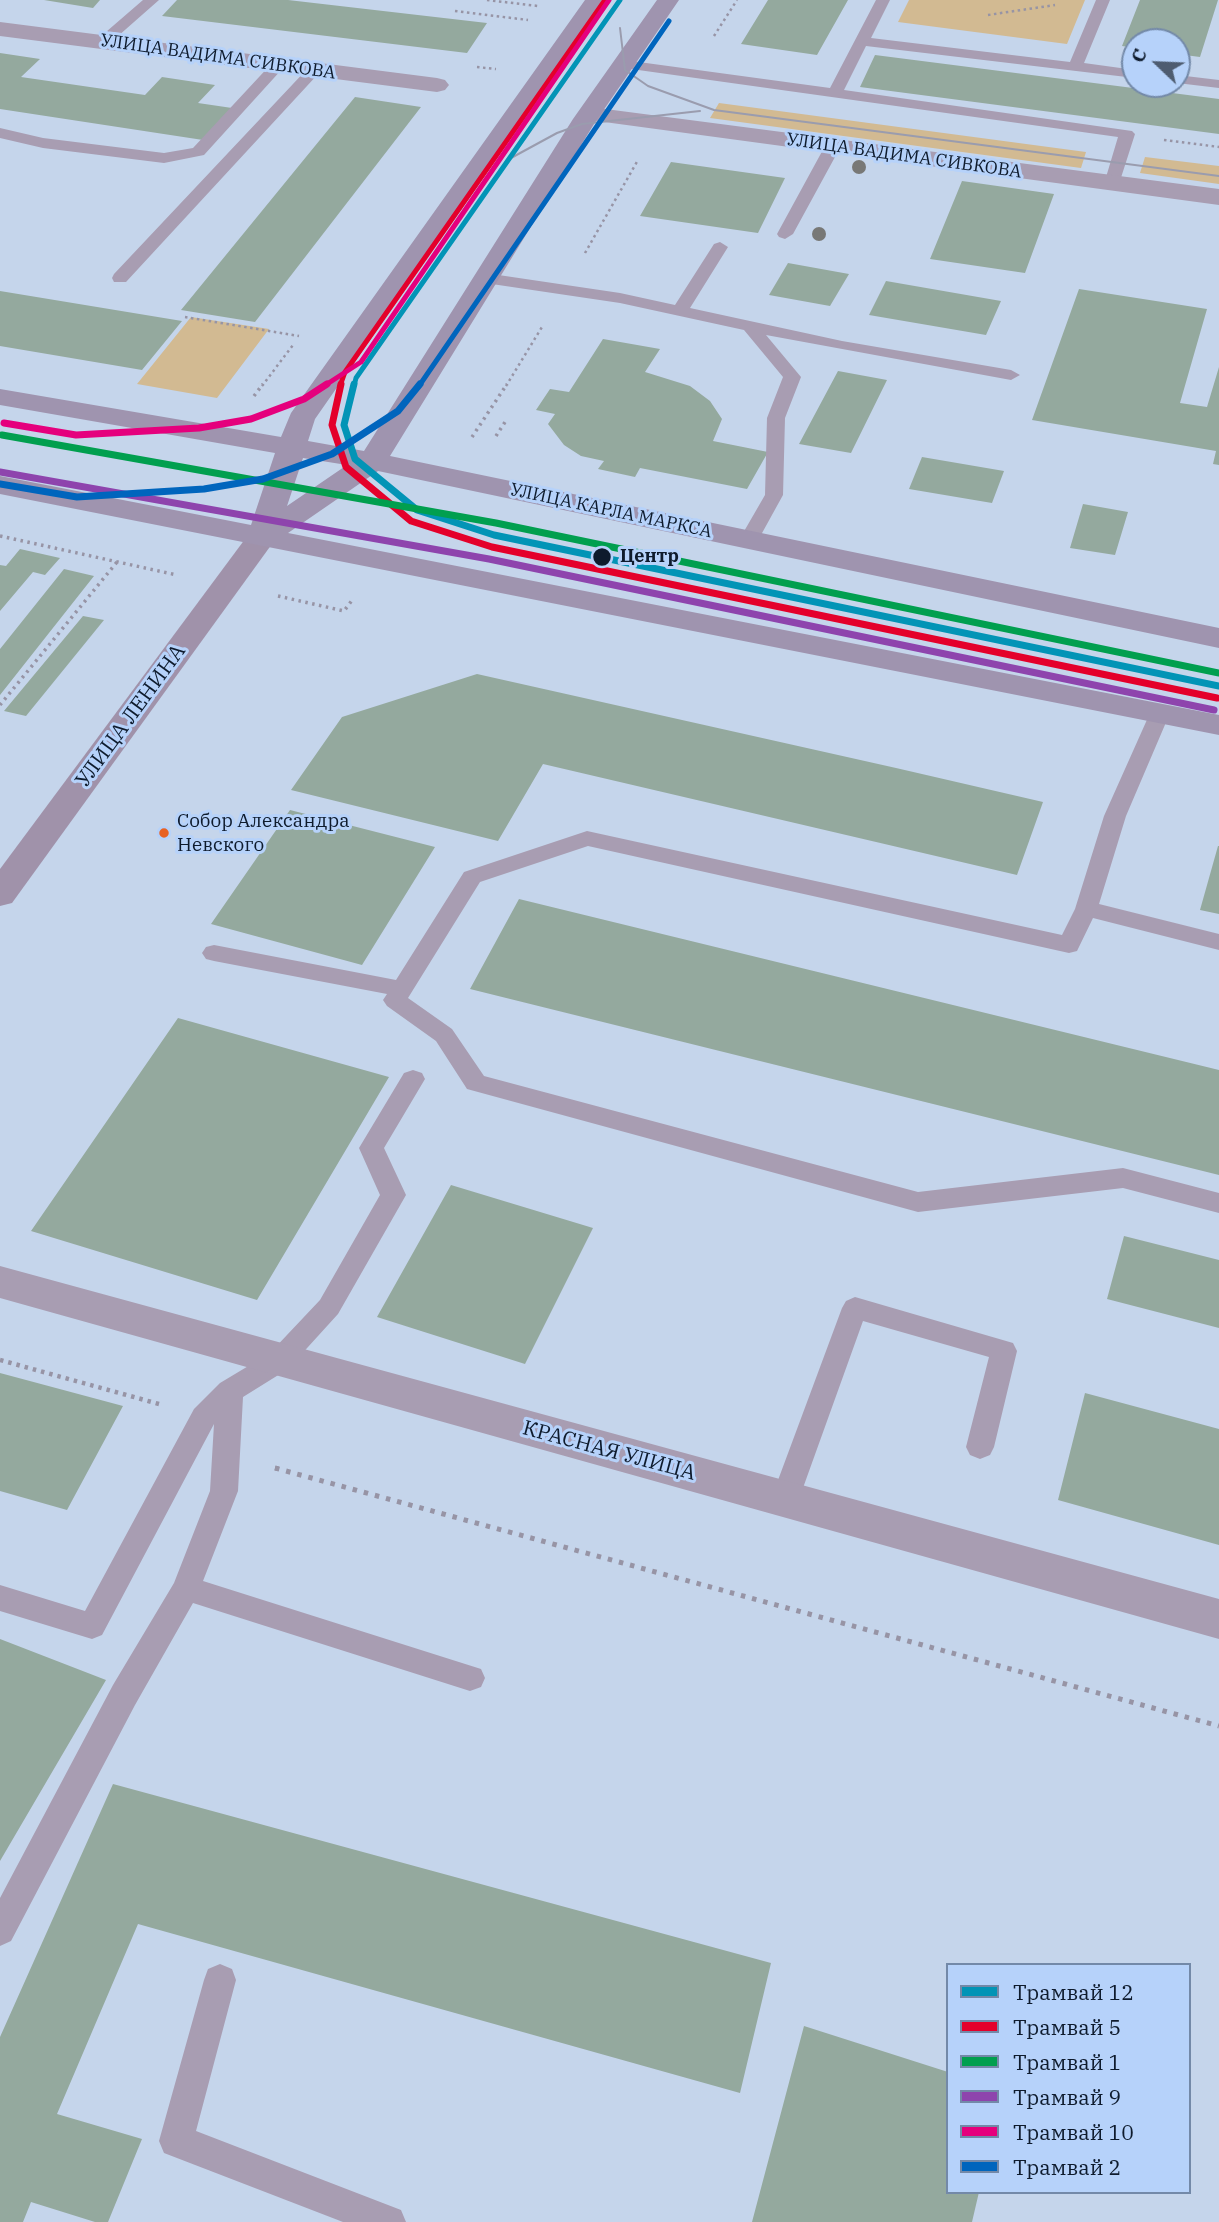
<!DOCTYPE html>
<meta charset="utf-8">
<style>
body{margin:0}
#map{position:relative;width:1219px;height:2222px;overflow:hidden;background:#c5d5eb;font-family:"IBM Plex Serif",serif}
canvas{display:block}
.legend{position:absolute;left:946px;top:1963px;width:245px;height:231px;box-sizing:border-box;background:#b6d2fa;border:2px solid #7389a8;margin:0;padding:9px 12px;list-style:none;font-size:21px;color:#0e1b2d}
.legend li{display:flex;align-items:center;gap:14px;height:35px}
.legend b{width:35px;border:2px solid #7389a8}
.north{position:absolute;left:1121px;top:28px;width:70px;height:70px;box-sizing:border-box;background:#b6d2fa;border:2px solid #7389a8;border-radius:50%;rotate:293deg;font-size:19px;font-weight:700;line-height:28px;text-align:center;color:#0e1b2d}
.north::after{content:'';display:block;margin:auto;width:24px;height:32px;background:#4e5c70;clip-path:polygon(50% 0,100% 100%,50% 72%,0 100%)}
</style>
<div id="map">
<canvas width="1219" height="2222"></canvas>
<ul class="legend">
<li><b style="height:9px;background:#0294b6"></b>Трамвай 12</li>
<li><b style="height:9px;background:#e4002b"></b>Трамвай 5</li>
<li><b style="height:9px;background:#019f4f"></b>Трамвай 1</li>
<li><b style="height:9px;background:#8e44ad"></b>Трамвай 9</li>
<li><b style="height:9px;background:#e5007d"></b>Трамвай 10</li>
<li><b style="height:9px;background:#0065bd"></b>Трамвай 2</li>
</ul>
<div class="north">С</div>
</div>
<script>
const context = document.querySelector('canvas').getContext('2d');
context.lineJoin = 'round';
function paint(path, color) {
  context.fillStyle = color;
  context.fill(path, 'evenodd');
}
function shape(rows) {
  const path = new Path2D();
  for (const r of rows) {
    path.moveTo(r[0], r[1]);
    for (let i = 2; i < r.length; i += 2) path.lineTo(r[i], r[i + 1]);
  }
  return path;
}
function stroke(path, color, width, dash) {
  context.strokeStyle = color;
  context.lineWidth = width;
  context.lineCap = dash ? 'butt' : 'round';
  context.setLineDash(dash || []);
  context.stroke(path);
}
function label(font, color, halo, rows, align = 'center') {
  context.font = font + ' "IBM Plex Serif",serif';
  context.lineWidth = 6;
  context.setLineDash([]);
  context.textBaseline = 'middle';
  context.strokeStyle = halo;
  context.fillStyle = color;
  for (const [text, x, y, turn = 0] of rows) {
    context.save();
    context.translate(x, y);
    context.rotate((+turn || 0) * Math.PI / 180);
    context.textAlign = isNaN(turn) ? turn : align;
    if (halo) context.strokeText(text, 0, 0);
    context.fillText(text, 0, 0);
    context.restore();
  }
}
paint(shape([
 [909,0,1085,0,1067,44,898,22],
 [719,103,1086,152,1081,168,710,118],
 [1145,157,1219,166,1219,184,1140,173],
 [191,317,269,329,217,398,137,384]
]), '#d2ba92');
paint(shape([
 [44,0,100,0,93,8],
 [177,0,288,0,487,23,467,53,162,16],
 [768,0,848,0,817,55,741,44],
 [1140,0,1218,0,1200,57,1177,54,1177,42,1135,42,1135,48,1122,46],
 [0,53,40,59,21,77,145,95,162,77,215,85,198,103,232,108,203,140,0,109],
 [875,55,1219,99,1219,134,860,87],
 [355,97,421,107,255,322,181,310],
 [671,162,785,178,758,233,640,216],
 [962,181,1054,194,1025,273,930,259],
 [788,263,849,274,830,306,769,295],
 [886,281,1001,301,986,335,869,315],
 [1079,289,1207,309,1180,403,1207,407,1219,367,1219,465,1213,464,1216,451,1032,420],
 [0,291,182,321,142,370,0,346],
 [603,339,660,349,645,372,690,386,710,401,722,419,713,441,768,452,747,489,640,468,635,477,598,469,604,461,581,456,564,445,548,424,555,414,536,410,550,389,569,392],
 [838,371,887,380,851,453,799,444],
 [922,457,1004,471,992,503,909,489],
 [1083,504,1128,512,1115,555,1070,548],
 [20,549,60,558,45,575,33,572,0,611,0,565,6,566],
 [64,569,94,576,0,695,0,649],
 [83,616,104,620,26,716,4,711],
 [477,674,896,768,1043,802,1017,875,543,764,498,841,291,790,342,717],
 [290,810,435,847,362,965,211,924],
 [1218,846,1219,846,1219,914,1200,910],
 [519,899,1219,1070,1219,1175,470,989],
 [178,1018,389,1077,257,1300,31,1231],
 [451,1185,593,1228,525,1364,377,1317],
 [1124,1236,1219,1260,1219,1328,1107,1299],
 [0,1373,123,1406,67,1510,0,1491],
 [1085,1393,1219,1429,1219,1545,1058,1500],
 [0,1639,106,1680,0,1861],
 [113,1784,771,1963,740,2093,138,1924,57,2114,142,2139,108,2222,95,2222,31,2202,23,2222,0,2222,0,2037],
 [804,2026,948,2072,948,2192,979,2192,972,2222,752,2222]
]), '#94a99e');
stroke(shape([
 [487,0,538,6],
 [455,11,528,20],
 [988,15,1055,5],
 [714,36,737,0],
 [477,67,496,69],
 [1164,140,1219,147],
 [585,253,638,160],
 [185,317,299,336],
 [262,386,293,345],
 [506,386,542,327]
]), '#9794a5', 2.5, [2.5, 3.5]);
stroke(shape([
 [254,396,263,384],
 [496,436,507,419],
 [472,437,507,384],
 [0,536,177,575],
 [278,596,344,611,353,599],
 [0,705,117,562]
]), '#9794a5', 3.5, [2.5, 4.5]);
stroke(shape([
 [0,1360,159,1404],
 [275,1468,280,1469]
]), '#9794a5', 4.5, [3.5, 5]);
stroke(shape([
 [275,1468,1219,1726]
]), '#9794a5', 5, [4.5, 7]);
paint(shape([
 [143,0,159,0,109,44,99,44,99,38,143,0],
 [876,0,890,0,871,38,1070,62,1096,0,1110,0,1084,63,1135,70,1135,78,866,46,844,90,1132,131,1135,134,1118,187,1112,189,1104,184,1118,137,624,68,617,64,624,60,830,88,876,0],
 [278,61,285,65,283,68,204,155,164,163,43,148,0,138,0,128,43,138,164,153,193,148,273,62,278,61],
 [314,66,321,70,319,73,126,282,114,282,112,278,114,274,309,67,314,66],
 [1177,75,1219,80,1219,88,1177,83,1177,75],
 [833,141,841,146,793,234,785,239,779,237,777,234,825,146,833,141],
 [720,242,728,247,690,308,842,341,1011,370,1020,375,1011,380,766,335,801,377,785,418,783,495,756,544,742,544,739,540,765,495,767,418,783,377,744,330,620,303,485,283,477,278,485,273,620,293,675,305,714,244,720,242],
 [1160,706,1170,713,1126,816,1099,904,1219,934,1219,950,1093,918,1077,951,1069,953,588,846,480,882,408,998,452,1029,484,1076,918,1192,1123,1168,1219,1193,1219,1213,1123,1188,918,1212,467,1089,436,1041,387,1006,383,1000,387,994,214,961,206,959,202,953,206,947,214,945,396,980,464,872,587,831,1062,935,1075,909,1104,816,1150,713,1160,706],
 [413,1070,422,1073,425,1079,384,1148,406,1195,338,1314,288,1369,243,1397,238,1491,203,1581,481,1669,485,1678,481,1687,470,1691,193,1603,135,1705,11,1941,0,1946,0,1898,113,1685,174,1583,210,1491,214,1424,102,1635,92,1639,0,1611,0,1585,85,1611,194,1409,220,1383,270,1353,320,1300,380,1195,359,1148,404,1073,413,1070],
 [855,1297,1013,1343,1017,1351,994,1447,990,1455,980,1459,970,1455,966,1447,989,1357,863,1321,799,1499,795,1507,785,1511,775,1507,771,1499,842,1308,846,1301,855,1297],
 [220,1964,232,1969,236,1980,196,2131,401,2210,406,2222,343,2222,164,2153,159,2141,204,1980,208,1969,220,1964]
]), '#a89db2');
paint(shape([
 [0,22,437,78,445,80,449,85,445,90,437,92,0,36,0,22],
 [590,107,1219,189,1219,205,582,119,578,114,582,109,590,107],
 [0,1266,1219,1599,1219,1639,0,1298,0,1266]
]), '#a89db2');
paint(shape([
 [262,528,273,531,277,537,12,903,0,906,0,869,251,531,262,528]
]), '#a092aa');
paint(shape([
 [585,0,607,0,315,419,308,441,364,451,573,119,657,0,679,0,594,124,390,456,1219,628,1219,648,378,471,288,533,1219,715,1219,735,0,494,0,476,251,525,275,453,0,405,0,389,281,437,291,413,585,0],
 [303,458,347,465,287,506,303,458]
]), '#9f94af');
stroke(shape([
 [620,28,625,70,648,86,714,110,1219,176],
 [511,158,557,133,582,124,700,111]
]), '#9a9cae', 2);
stroke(shape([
 [354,386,356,378,620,0]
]), '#0294b6', 5);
stroke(shape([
 [354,384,344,425,355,459,417,510,494,535,1219,686]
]), '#0294b6', 7);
stroke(shape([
 [340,386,345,372,605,0]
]), '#e4002b', 5);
stroke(shape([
 [341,384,332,425,346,467,411,521,492,547,1217,698]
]), '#e4002b', 7);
stroke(shape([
 [2,435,496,523,1219,673]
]), '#019f4f', 7);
stroke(shape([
 [0,472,489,559,1214,710]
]), '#8e44ad', 7);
stroke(shape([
 [324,386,361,362,609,0]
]), '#e5007d', 5);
stroke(shape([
 [4,423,76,435,199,428,251,419,304,399,327,384]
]), '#e5007d', 7);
stroke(shape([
 [419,386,669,21]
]), '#0065bd', 5);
stroke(shape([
 [0,484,77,497,204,489,263,479,332,454,398,411,420,384]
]), '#0065bd', 7);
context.fillStyle = '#787876';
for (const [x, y] of [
 [859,167],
 [819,234]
]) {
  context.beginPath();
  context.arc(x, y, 7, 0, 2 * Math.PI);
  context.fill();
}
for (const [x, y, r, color] of [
 [602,557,10,"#0e1b2d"],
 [164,833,6,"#e76123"]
]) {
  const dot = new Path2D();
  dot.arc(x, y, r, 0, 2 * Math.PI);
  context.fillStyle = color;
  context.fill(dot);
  stroke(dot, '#b6d2fa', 2.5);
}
label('18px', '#0e1b2d', '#b6d2fa', [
 ["УЛИЦА ВАДИМА СИВКОВА",218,57,8],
 ["УЛИЦА ВАДИМА СИВКОВА",904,156,8],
 ["УЛИЦА КАРЛА МАРКСА",611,511,12]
]);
label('bold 18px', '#0e1b2d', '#b6d2fa', [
 ["Центр",620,557]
], 'left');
label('19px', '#0e1b2d', '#b6d2fa', [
 ["Собор Александра",177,822],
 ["Невского",177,846]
], 'left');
label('21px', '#0e1b2d', '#b6d2fa', [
 ["УЛИЦА ЛЕНИНА",131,716,-54],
 ["КРАСНАЯ УЛИЦА",609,1451,15]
]);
</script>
